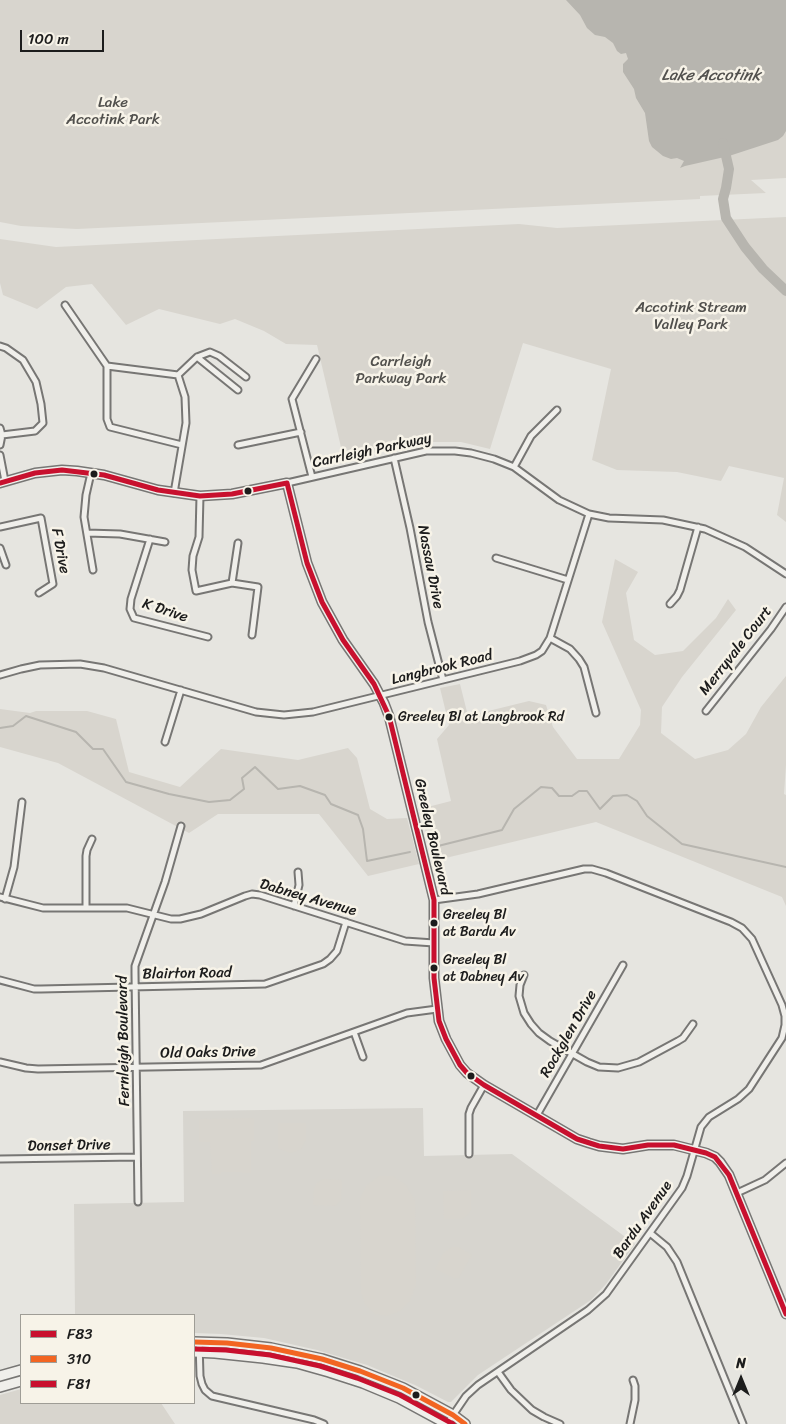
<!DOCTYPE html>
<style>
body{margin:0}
#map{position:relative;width:786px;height:1424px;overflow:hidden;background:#e6e5e0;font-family:Sriracha,sans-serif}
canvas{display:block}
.legend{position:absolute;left:20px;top:1314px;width:175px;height:90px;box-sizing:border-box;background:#f7f3e8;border:1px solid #9f9d96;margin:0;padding:6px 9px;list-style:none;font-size:15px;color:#1c1c1c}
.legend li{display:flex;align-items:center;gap:10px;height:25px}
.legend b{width:25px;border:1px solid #9f9d96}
.north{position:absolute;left:716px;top:1354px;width:50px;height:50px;-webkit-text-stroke:4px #f7f3e8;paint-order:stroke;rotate:0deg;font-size:14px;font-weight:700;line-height:20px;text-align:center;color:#1c1c1c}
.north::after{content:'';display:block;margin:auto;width:18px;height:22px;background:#1c1c1c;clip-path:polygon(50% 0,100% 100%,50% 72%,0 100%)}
.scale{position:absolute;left:20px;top:30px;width:84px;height:22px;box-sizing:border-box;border:2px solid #1c1c1c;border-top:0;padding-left:6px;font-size:15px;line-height:18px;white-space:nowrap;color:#1c1c1c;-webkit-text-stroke:4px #f7f3e8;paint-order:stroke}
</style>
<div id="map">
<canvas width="786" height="1424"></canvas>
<ul class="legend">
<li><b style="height:6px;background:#c8102e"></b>F83</li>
<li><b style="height:6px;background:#f26522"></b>310</li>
<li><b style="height:6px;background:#c8102e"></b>F81</li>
</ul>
<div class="north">N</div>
<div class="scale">100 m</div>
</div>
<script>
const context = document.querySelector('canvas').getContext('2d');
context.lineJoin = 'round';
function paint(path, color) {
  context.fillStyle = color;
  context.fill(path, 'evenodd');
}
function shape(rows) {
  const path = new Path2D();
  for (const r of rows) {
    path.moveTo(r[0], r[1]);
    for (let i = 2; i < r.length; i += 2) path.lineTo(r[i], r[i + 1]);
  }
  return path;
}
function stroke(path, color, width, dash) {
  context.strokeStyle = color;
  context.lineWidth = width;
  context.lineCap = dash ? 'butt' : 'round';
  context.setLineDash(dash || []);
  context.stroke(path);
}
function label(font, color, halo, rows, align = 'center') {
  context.font = font + ' Sriracha,sans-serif';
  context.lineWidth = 5;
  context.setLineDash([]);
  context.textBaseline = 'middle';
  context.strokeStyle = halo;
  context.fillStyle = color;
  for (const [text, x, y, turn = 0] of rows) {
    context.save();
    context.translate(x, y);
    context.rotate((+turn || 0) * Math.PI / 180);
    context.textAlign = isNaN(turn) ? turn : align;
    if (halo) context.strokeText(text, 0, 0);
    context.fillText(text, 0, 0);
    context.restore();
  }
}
paint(shape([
 [423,1108,424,1156,512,1154,635,1244,606,1284,591,1300,478,1375,451,1402,448,1402,415,1385,367,1365,317,1350,264,1338,221,1334,194,1333,194,1315,75,1315,74,1204,184,1202,183,1111]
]), '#d7d5cf');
paint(shape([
 [0,0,786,0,786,178,751,180,766,193,700,196,700,199,77,229,21,226,0,222],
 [786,217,786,522,777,515,784,478,729,466,721,481,677,472,617,470,592,460,611,369,523,343,490,449,461,442,428,442,405,445,344,460,317,345,286,344,264,331,235,319,220,324,159,309,126,325,92,284,66,287,37,309,3,295,0,283,0,239,56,247,519,224,557,228],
 [615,559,638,572,626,593,634,640,655,655,683,651,716,618,728,599,736,610,682,677,662,707,661,733,695,759,728,750,746,734,761,707,786,676,786,765,784,794,786,795,786,906,782,897,596,822,433,861,420,809,451,801,437,739,449,725,440,688,460,684,468,716,529,701,546,705,553,727,577,759,619,759,640,725,641,710,602,622],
 [0,709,30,713,36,711,87,711,116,719,129,772,180,787,221,749,298,760,348,748,357,758,370,809,387,819,407,818,419,864,368,876,319,814,218,814,189,833,58,763,0,747],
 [254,1118,254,1141,251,1141,251,1173,242,1173,242,1172,221,1172,221,1174,212,1174,210,1142,199,1142,199,1119],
 [278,1123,306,1123,306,1140,301,1149,292,1153,287,1152,278,1148],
 [379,1176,393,1176,406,1185,415,1201,416,1284,410,1301,400,1311,387,1316,375,1314,365,1304,361,1293,360,1199,367,1185],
 [323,1179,342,1180,341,1201,335,1206,313,1205,314,1189,317,1183],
 [471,1190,471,1210,469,1214,462,1219,444,1219,443,1191],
 [452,1247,459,1247,472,1255,458,1279,453,1278,435,1269,443,1253],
 [21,1389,21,1403,161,1403,175,1424,0,1424,0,1395]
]), '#d8d5ce');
paint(shape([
 [566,0,786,0,786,131,783,136,778,140,729,156,685,166,680,168,684,161,677,158,671,159,663,156,652,147,649,141,645,113,636,98,634,89,623,72,623,64,628,59,626,53,621,54,617,51,613,43,605,37,595,35,587,28,580,15]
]), '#b7b5af');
stroke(shape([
 [0,728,13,726,26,716,76,732,93,749,103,749,126,782,169,794,209,802,230,800,244,789,242,778,255,767,278,789,300,786,325,795,331,804,358,815,363,829,367,861,410,852],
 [434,847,502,830,514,809,541,787,552,788,559,796,572,796,579,791,587,791,600,809,613,796,627,795,637,801,647,816,682,844,786,867]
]), '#b7b5af', 2);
stroke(shape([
 [723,143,729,169,726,188,723,199,726,218,745,247,763,269,786,291]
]), '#b7b5af', 10);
const street = shape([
 [65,305,107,366,178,375],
 [0,346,6,348,23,360,36,382,41,404,43,423,35,431,2,435],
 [197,357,238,390],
 [107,366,107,419,110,427,182,445],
 [178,375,197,357,210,352,219,356,246,377],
 [0,428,2,435,0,445],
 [238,445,301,432],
 [0,455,5,481],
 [394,458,410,528,428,622,443,680],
 [514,467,531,436,557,410],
 [91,473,86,495,84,517,93,570],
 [312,477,292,399,316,359],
 [287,483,426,451,455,451,471,453,494,459,514,467,559,500,589,514,609,518,663,520,705,529,745,547,786,574],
 [174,493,186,423,185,397,178,375],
 [200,496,199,537,193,556,192,570,196,591,232,583,258,587,252,635],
 [0,527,41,518,53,584,39,593],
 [87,533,120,534,165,542],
 [150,539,131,599,130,609,134,618,208,637],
 [0,548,6,565],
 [496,558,568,580],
 [232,583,238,543],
 [670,604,677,596,680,590,698,527],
 [550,638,570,649,579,659,584,667,596,713],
 [0,675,21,669,40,665,80,664,104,668,256,712,284,715,313,712,520,661,536,655,542,651,550,638,589,514],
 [706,711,771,629,786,607],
 [165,742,181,690],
 [0,897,43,908,127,908,171,919,180,919,201,914,245,896,252,894,260,895,405,941,434,943],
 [5,899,14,867,22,802],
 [434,900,478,894,584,869,592,869,606,873,731,922,742,928,752,939,782,1005,785,1016,785,1025,782,1038,749,1089,738,1099,709,1117,701,1127,687,1176,682,1188,606,1294,588,1310,478,1385,466,1396,447,1424],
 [294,906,299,885,298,872],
 [86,908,86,856,87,850,92,839],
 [524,975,520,985,519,996,524,1013,531,1024,539,1033,550,1041,587,1062,599,1067,618,1068,639,1062,678,1041,683,1038,693,1024],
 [0,980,34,989,41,989,265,984,323,964,330,959,337,951,346,922],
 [354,1032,363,1057],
 [0,1062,26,1068,38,1069,261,1065,407,1013,437,1009],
 [537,1115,623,965],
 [469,1154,469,1114,471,1108,484,1085],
 [0,1159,137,1157],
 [737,1193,765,1180,786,1163],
 [138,1202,135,973,135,966,165,882,181,826],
 [650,1233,667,1247,677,1262,743,1424],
 [199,1342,200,1376,202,1384,205,1390,212,1396,314,1420,324,1424],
 [498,1372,511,1390,532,1410,544,1417,560,1424],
 [630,1424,635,1400,635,1386,633,1380]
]);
const secondary = shape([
 [0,483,35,473,62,470,77,471,104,475,158,490,200,496,232,494,287,483,307,563,322,602,343,640,374,684,384,703,389,716,434,900,434,978,439,1021,446,1039,460,1065,467,1073,484,1085,577,1139,589,1143,599,1146,623,1149,648,1145,674,1145,706,1153,715,1157,720,1162,729,1175,786,1314]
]);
const primary = shape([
 [194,1342,227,1343,271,1348,322,1359,360,1371,403,1388,453,1415,465,1424],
 [194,1352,215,1353,263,1358,297,1363,329,1372,363,1383,399,1398,447,1424],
 [0,1376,21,1370],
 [0,1387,21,1381]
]);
stroke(street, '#777674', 9);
stroke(secondary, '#777674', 11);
stroke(primary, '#777674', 12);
stroke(street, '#f0efeb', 5);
stroke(secondary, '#f0efeb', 8);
stroke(primary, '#f0efeb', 9);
stroke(shape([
 [0,483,35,473,62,470,104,475,158,490,200,496,232,494,287,483],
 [287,483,307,563,322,602,343,640,374,684,389,716,434,900,434,978,439,1021,446,1039,460,1065,467,1073,484,1085,577,1139,599,1146,623,1149,648,1145,674,1145,706,1153,715,1157,729,1175,786,1314]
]), '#c8102e', 5);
stroke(shape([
 [194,1342,227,1343,271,1348,322,1359,360,1371,403,1388,453,1415,465,1424]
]), '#f26522', 5);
stroke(shape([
 [194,1349,226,1350,270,1355,320,1366,357,1378,400,1395,453,1424]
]), '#c8102e', 5);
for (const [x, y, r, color] of [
 [94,474,4.5,"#1c1c1c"],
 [248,491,4.5,"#1c1c1c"],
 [389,717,4.5,"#1c1c1c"],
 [434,923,4.5,"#1c1c1c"],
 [434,968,4.5,"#1c1c1c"],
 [471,1076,4.5,"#1c1c1c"],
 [416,1395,4.5,"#1c1c1c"]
]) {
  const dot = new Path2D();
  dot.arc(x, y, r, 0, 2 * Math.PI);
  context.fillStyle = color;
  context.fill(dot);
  stroke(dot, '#f7f3e8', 2);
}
label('14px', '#1c1c1c', '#f7f3e8', [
 ["Greeley Bl at Langbrook Rd",398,717],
 ["Greeley Bl",443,915],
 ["at Bardu Av",443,932],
 ["Greeley Bl",443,960],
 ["at Dabney Av",443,977]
], 'left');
label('15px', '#51504d', '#f7f3e8', [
 ["Lake",113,103],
 ["Accotink Park",113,120],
 ["Accotink Stream",691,308],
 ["Valley Park",691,325],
 ["Carrleigh",401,362],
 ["Parkway Park",401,379]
]);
label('15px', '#1c1c1c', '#f7f3e8', [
 ["Carrleigh Parkway",372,451,-12],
 ["F Drive",60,551,79],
 ["Nassau Drive",430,567,79],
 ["K Drive",165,611,18],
 ["Merryvale Court",736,651,-52],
 ["Langbrook Road",442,668,-14],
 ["Greeley Boulevard",432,837,77],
 ["Dabney Avenue",308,898,16],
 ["Blairton Road",187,974,-1],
 ["Rockglen Drive",569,1034,-60],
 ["Fernleigh Boulevard",124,1041,-91],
 ["Old Oaks Drive",208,1053,-1],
 ["Donset Drive",69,1146,-1],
 ["Bardu Avenue",643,1220,-55]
]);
label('italic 16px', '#52514e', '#f7f3e8', [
 ["Lake Accotink",711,76]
]);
</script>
